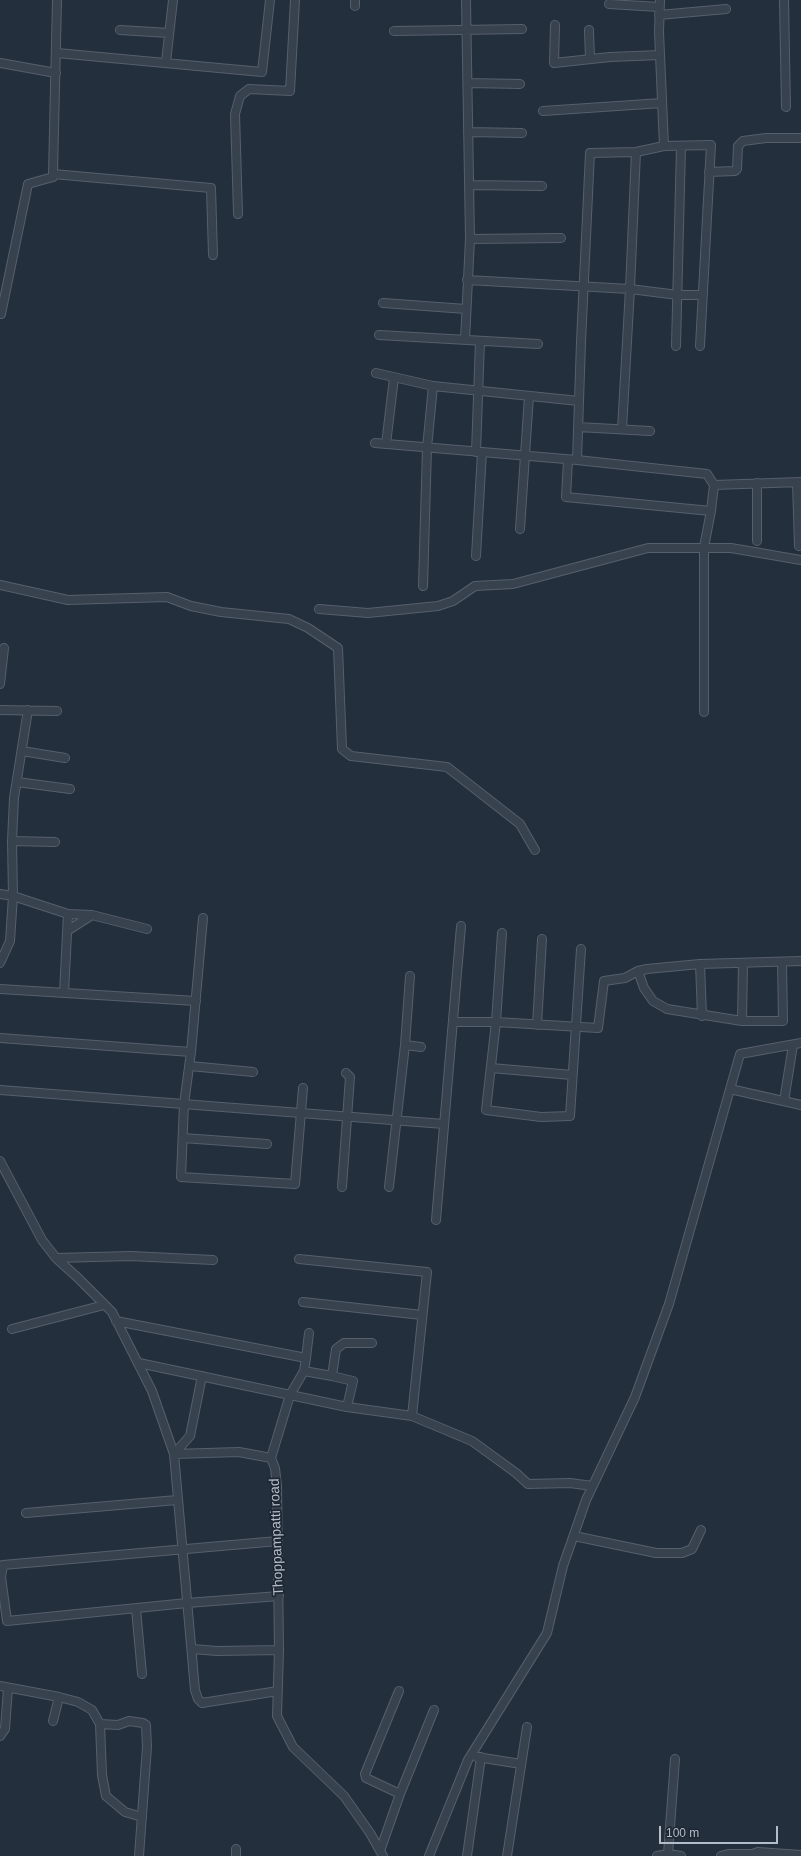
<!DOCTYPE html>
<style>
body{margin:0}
#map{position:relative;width:801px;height:1856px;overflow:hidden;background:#242f3e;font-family:Helvetica,sans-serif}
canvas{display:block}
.scale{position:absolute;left:659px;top:1826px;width:119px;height:18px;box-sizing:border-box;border:2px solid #b4bcc9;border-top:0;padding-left:5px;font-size:12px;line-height:14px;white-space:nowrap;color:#b4bcc9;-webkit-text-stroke:3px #1d2633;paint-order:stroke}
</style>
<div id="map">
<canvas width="801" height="1856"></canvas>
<div class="scale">100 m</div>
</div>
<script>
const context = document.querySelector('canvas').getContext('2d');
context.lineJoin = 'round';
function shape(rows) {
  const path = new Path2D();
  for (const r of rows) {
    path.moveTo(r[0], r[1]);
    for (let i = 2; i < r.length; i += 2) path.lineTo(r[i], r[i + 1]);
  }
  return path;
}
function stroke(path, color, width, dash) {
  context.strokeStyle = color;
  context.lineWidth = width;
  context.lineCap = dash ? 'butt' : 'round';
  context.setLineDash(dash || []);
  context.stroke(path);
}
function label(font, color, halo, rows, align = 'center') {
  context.font = font + ' Helvetica,sans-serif';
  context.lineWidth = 3.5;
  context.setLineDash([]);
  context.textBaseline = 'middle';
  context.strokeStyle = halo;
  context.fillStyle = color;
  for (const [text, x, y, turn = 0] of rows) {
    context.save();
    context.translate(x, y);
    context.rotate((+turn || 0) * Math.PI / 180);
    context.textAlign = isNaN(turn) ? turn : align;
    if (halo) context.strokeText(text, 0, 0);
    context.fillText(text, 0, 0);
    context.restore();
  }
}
const minor = shape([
 [784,0,786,107],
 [609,4,659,7],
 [355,6,355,0],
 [659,15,726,9],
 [555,25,554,63,610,57,660,55],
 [120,30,169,33],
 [589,30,590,59],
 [394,31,522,29],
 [57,53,262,72,270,0],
 [166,62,173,0],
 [0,63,56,73],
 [468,83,520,84],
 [543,111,662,103],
 [468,132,522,133],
 [664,146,711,145,700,346],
 [709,172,735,171,737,169,738,146,743,141,766,138,801,138],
 [53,174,211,188,213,255],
 [469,185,542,186],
 [238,214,235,114,240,96,249,89,290,91,295,0],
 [470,239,561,238],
 [467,280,630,289,678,295,703,295],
 [383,303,466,309],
 [0,314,1,314,28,184,53,177,53,174,57,0],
 [379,335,538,344],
 [465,340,470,239,466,0],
 [676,346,681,147],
 [376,373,433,386,579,401],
 [578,427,650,431],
 [622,429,630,289,636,152],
 [375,443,577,460,581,342,590,153,636,152,664,146,659,32,660,0],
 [386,444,394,378],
 [476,452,480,341],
 [568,460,566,497,711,511,714,485,707,474,577,460],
 [757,483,757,541],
 [797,483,799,546],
 [714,485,801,482],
 [520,529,529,396],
 [476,556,482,452],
 [0,585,68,600,167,597,191,606,221,612,289,619,308,628,338,648,342,749,351,756,447,767,520,824,535,850],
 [423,586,427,448,433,386],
 [319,609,368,613,438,606,453,601,475,586,513,584,648,548,731,548,801,560],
 [0,684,4,648],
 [0,710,57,711],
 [704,712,704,547,711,511],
 [22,751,65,758],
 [17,782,70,789],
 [12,841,55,842],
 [0,894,13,896,68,914,92,915,147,929],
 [203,918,191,1052,184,1104,181,1177,295,1184,303,1088],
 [67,931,92,915],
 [502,933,496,1022,486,1110,541,1117,570,1116,581,949],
 [0,963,10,941,13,896,12,841,14,798,28,710],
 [700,964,702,1016],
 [638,971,644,988,653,1001,667,1009,742,1021,783,1021,782,962],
 [0,989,196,1001],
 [64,993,68,914],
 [742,1021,743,964],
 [453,1022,496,1022,598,1028,604,981,625,978,638,971,647,969,700,964,801,961],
 [537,1025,542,939],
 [0,1038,191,1052],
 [405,1045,421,1047],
 [190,1066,253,1072],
 [491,1068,572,1075],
 [730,1089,801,1105],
 [0,1090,444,1124],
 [784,1101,793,1045],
 [183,1138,267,1144],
 [0,1161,42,1240,56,1258,78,1278,112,1312,152,1391,174,1454,239,1452,271,1458,275,1468,277,1486,279,1650,277,1716,293,1747,344,1796,370,1833,383,1856],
 [342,1187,350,1077,346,1073],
 [389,1187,405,1045,410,976],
 [436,1220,461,926],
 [56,1258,131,1256,213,1260],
 [303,1302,422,1315],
 [116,1321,306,1358,304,1371,332,1376,353,1381,347,1407],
 [12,1329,104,1305],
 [306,1358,309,1333],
 [139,1363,347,1407,412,1416,427,1272,299,1259],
 [202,1376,190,1436,174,1454,195,1690,198,1699,202,1703,278,1691],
 [332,1376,336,1349,344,1343,372,1343],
 [412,1416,472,1441,516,1473,528,1484,570,1483,592,1486],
 [271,1458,290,1395,304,1371],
 [26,1513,177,1500],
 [574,1536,656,1553,682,1553,692,1549,701,1530],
 [278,1541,3,1565,1,1577,7,1621,187,1603,279,1596],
 [136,1609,142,1674],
 [192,1649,217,1651,279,1650],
 [0,1686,59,1697,78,1702,92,1710,100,1724,102,1775,106,1796,125,1812,142,1817],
 [399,1691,365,1774,366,1778,400,1794],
 [53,1721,59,1697],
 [100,1724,118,1725,129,1721,143,1723,146,1725,147,1747,139,1856],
 [0,1736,5,1729,8,1688],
 [477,1757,521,1764],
 [236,1849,236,1856],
 [380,1851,400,1794,434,1710],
 [668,1854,675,1759],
 [429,1856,468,1760,547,1633,563,1566,586,1500,635,1397,669,1304,740,1054,801,1043],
 [467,1856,481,1757],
 [507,1856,527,1727],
 [657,1856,668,1854,681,1856],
 [721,1856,728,1854,753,1854,758,1852,801,1855]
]);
stroke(minor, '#565f6c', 10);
stroke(minor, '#38414e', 8);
label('14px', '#b4bcc9', '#1d2633', [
 ["Thoppampatti road",277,1537,-92]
]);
</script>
